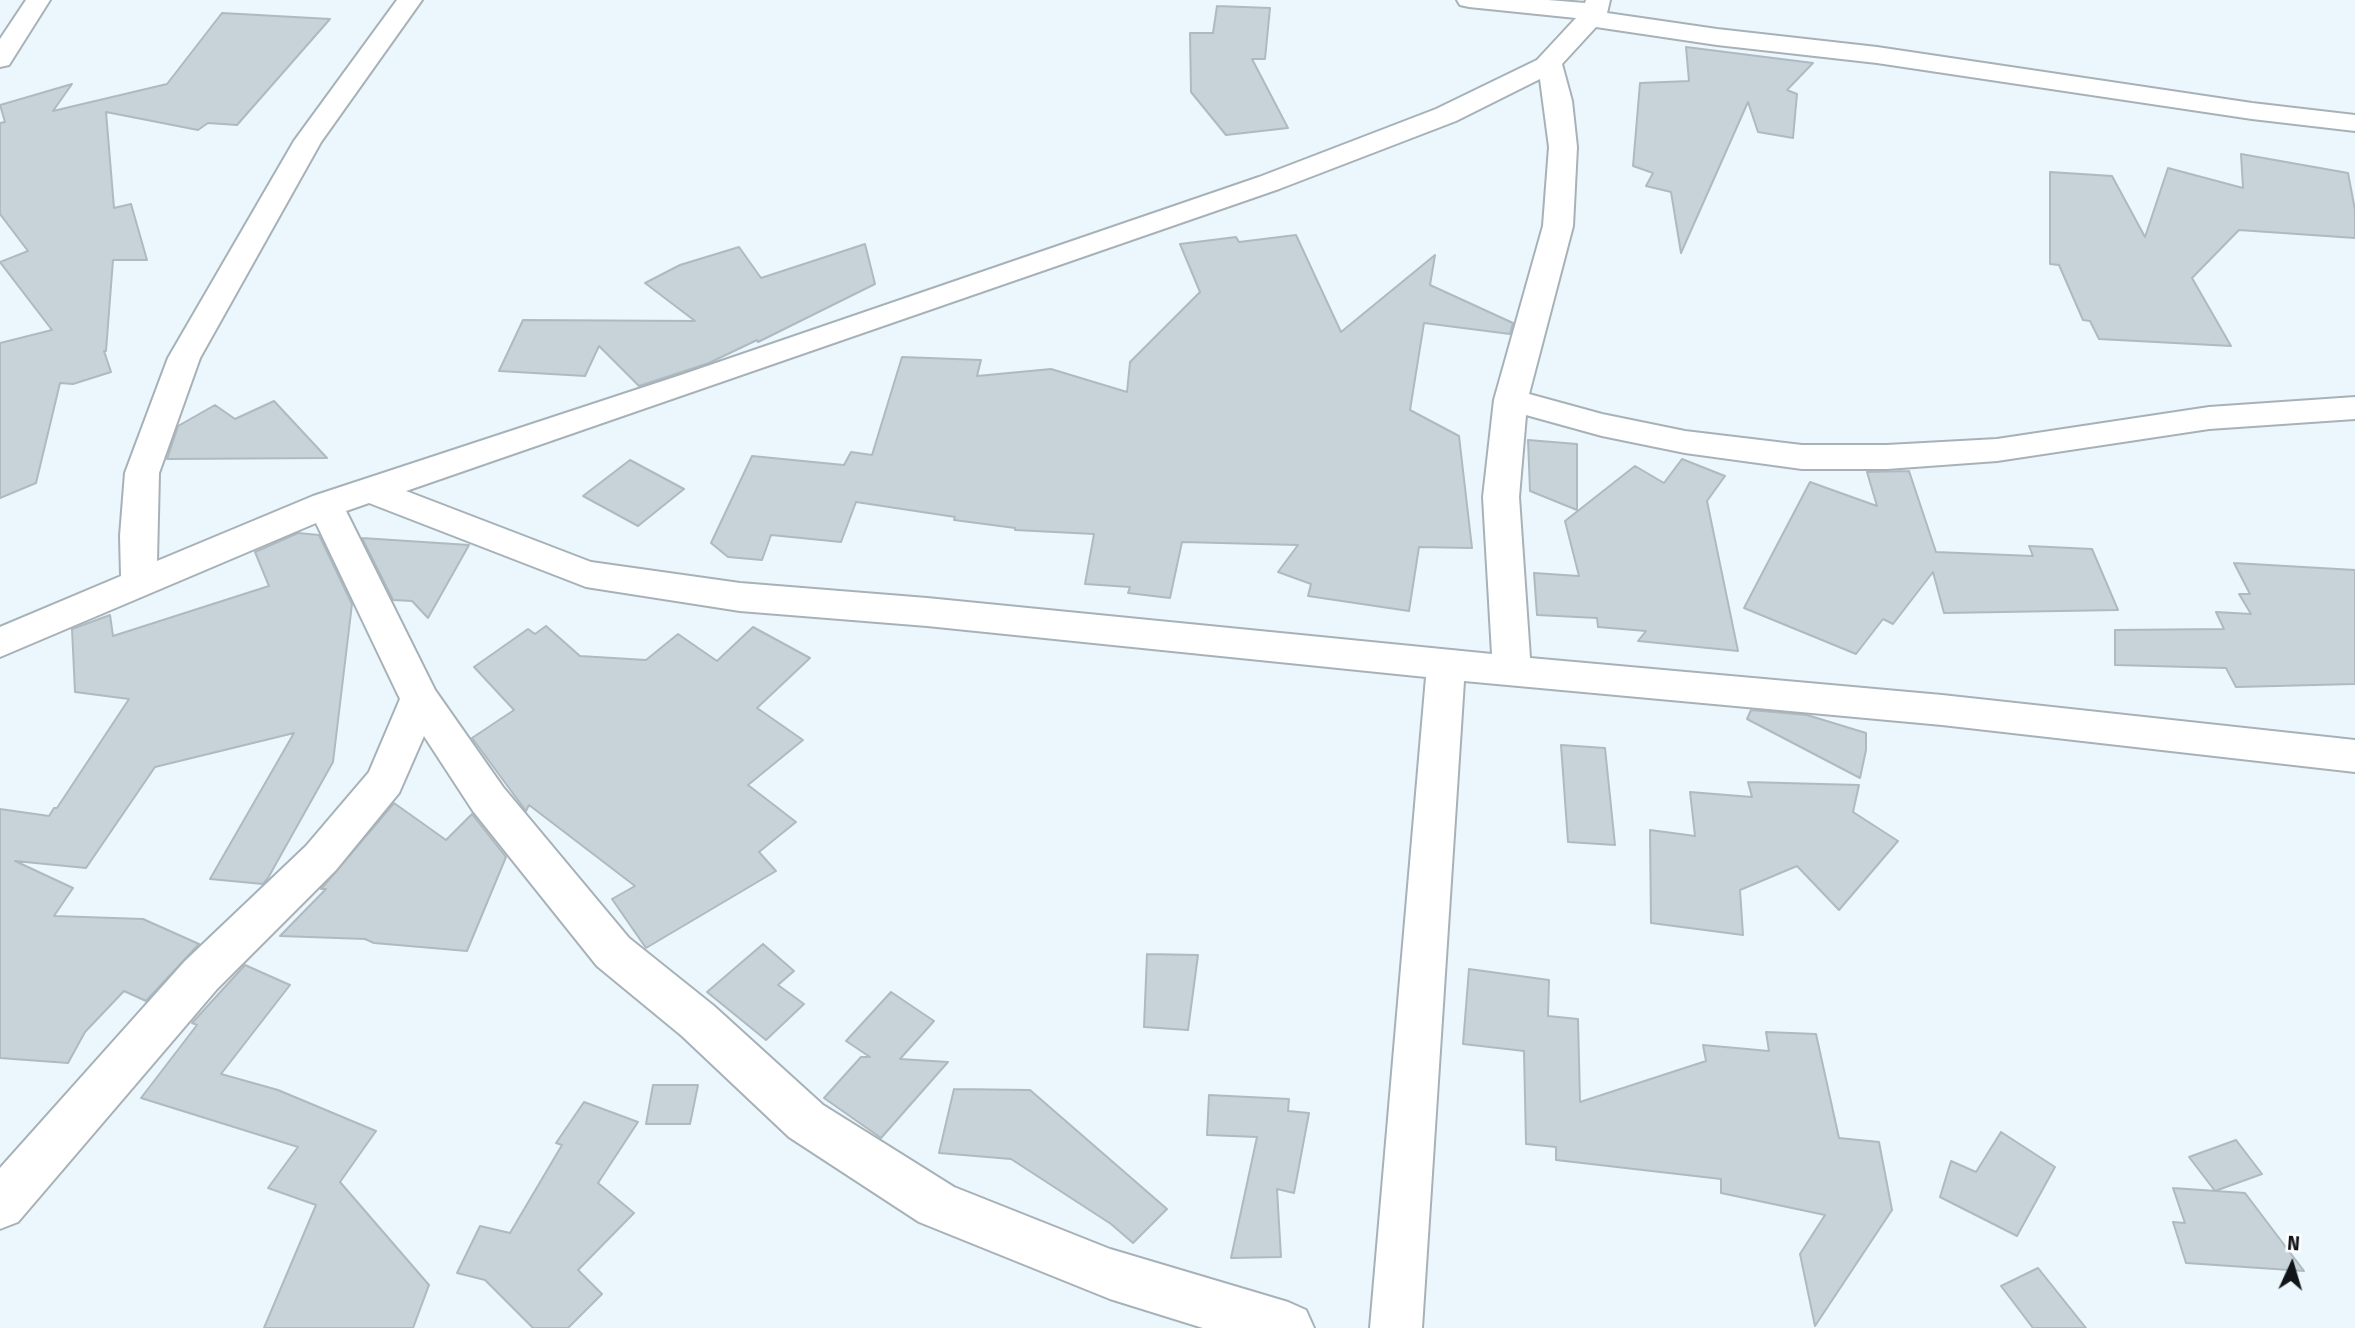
<!DOCTYPE html>
<style>
body{margin:0}
#map{position:relative;width:2355px;height:1328px;overflow:hidden;background:#ebf7fd;font-family:"Fira Sans",sans-serif}
canvas{display:block}
.north{position:absolute;left:2257px;top:1230px;width:70px;height:70px;-webkit-text-stroke:5px #fff;paint-order:stroke;rotate:4deg;font-size:19px;font-weight:700;line-height:28px;text-align:center;color:#111517}
.north::after{content:'';display:block;margin:auto;width:24px;height:32px;background:#111517;clip-path:polygon(50% 0,100% 100%,50% 72%,0 100%)}
</style>
<div id="map">
<canvas width="2355" height="1328"></canvas>
<div class="north">N</div>
</div>
<script>
const context = document.querySelector('canvas').getContext('2d');
context.lineJoin = 'round';
function paint(path, color) {
  context.fillStyle = color;
  context.fill(path, 'evenodd');
}
function shape(rows) {
  const path = new Path2D();
  for (const r of rows) {
    path.moveTo(r[0], r[1]);
    for (let i = 2; i < r.length; i += 2) path.lineTo(r[i], r[i + 1]);
  }
  return path;
}
function stroke(path, color, width, dash) {
  context.strokeStyle = color;
  context.lineWidth = width;
  context.lineCap = dash ? 'butt' : 'round';
  context.setLineDash(dash || []);
  context.stroke(path);
}
const building = shape([
 [1217,6,1270,8,1265,59,1252,59,1288,128,1226,135,1191,92,1190,33,1213,33,1217,6],
 [222,13,330,19,237,125,208,123,198,130,106,112,114,208,131,204,147,260,113,260,106,351,104,351,111,372,73,384,60,383,36,483,0,498,0,343,52,330,0,262,28,251,0,214,0,123,5,122,0,105,72,84,53,111,167,84,222,13],
 [1686,47,1813,63,1787,90,1797,94,1793,138,1758,132,1748,102,1681,253,1671,192,1646,186,1653,173,1633,166,1640,83,1689,81,1686,47],
 [2241,154,2348,173,2355,210,2355,238,2239,230,2192,278,2231,346,2099,339,2090,321,2083,320,2059,265,2050,264,2050,172,2112,176,2145,237,2168,168,2243,188,2241,154],
 [1296,235,1341,332,1435,255,1430,285,1513,323,1510,334,1424,323,1410,410,1459,436,1472,548,1419,547,1409,611,1308,596,1311,584,1278,572,1298,545,1182,542,1170,598,1128,593,1130,587,1085,584,1094,534,1015,530,1015,528,954,520,955,517,856,502,841,542,771,535,762,560,728,557,711,543,752,456,844,465,851,452,872,455,902,357,981,360,977,376,1051,369,1127,392,1130,362,1200,292,1180,244,1236,237,1239,242,1296,235],
 [865,244,875,284,758,342,757,340,709,363,639,386,599,346,585,376,499,371,523,320,695,321,645,283,680,265,739,247,761,278,865,244],
 [274,401,327,458,167,459,178,426,215,405,235,419,274,401],
 [1528,440,1577,444,1577,510,1530,491,1528,440],
 [1682,459,1725,476,1707,501,1738,651,1638,641,1646,631,1598,627,1597,618,1537,615,1534,573,1579,576,1565,521,1635,466,1664,483,1682,459],
 [630,460,684,489,638,526,583,496,630,460],
 [1909,471,1936,552,2033,556,2029,546,2092,549,2118,610,1944,613,1933,572,1893,624,1883,619,1856,654,1744,608,1810,482,1877,506,1867,472,1909,471],
 [298,533,319,535,352,604,333,762,268,878,263,884,210,879,294,733,155,767,86,868,15,861,73,888,54,916,143,919,199,944,146,1001,124,991,85,1032,68,1063,0,1058,0,809,49,816,54,808,57,808,129,699,75,692,72,629,110,615,113,636,269,586,255,552,298,533],
 [362,538,469,545,428,618,412,601,393,600,362,538],
 [2234,563,2355,570,2355,684,2236,687,2226,668,2115,665,2115,630,2224,629,2216,612,2251,614,2239,594,2250,594,2234,563],
 [546,626,580,656,646,660,678,634,717,661,753,627,810,658,757,708,803,740,748,785,796,822,759,852,776,871,646,948,612,899,635,886,529,805,526,811,472,738,514,710,474,667,528,629,535,634,546,626],
 [1751,710,1807,715,1866,733,1866,750,1860,778,1747,719,1751,710],
 [1561,745,1605,748,1615,845,1568,842,1561,745],
 [1748,782,1859,785,1853,812,1898,841,1839,910,1797,866,1740,890,1743,935,1651,923,1650,830,1695,836,1690,792,1752,797,1748,782],
 [394,803,446,840,472,814,506,857,467,951,374,943,365,939,280,936,326,889,321,889,394,803],
 [763,944,794,971,778,985,804,1004,766,1040,707,992,763,944],
 [1147,954,1198,955,1188,1030,1144,1027,1147,954],
 [245,965,290,985,221,1074,278,1090,376,1131,340,1182,429,1285,413,1328,264,1328,316,1205,268,1188,298,1147,141,1098,197,1025,192,1023,245,965],
 [1469,969,1549,980,1548,1016,1578,1019,1580,1102,1706,1061,1703,1045,1769,1051,1766,1032,1816,1034,1839,1138,1879,1142,1892,1210,1815,1326,1800,1254,1825,1215,1721,1193,1721,1179,1556,1160,1556,1147,1526,1144,1524,1051,1463,1044,1469,969],
 [891,992,934,1021,900,1059,948,1062,881,1138,824,1098,861,1057,870,1057,846,1041,891,992],
 [653,1085,698,1085,690,1124,646,1124,653,1085],
 [954,1089,1030,1090,1167,1209,1133,1243,1111,1224,1011,1159,939,1153,954,1089],
 [1209,1095,1289,1099,1288,1111,1309,1113,1294,1193,1277,1189,1281,1257,1231,1258,1257,1137,1207,1135,1209,1095],
 [584,1102,638,1122,598,1183,634,1213,578,1270,602,1294,568,1328,533,1328,485,1280,457,1273,480,1226,510,1233,562,1145,556,1143,584,1102],
 [2001,1132,2055,1167,2017,1236,1940,1197,1951,1161,1976,1172,2001,1132],
 [2236,1140,2262,1174,2215,1191,2189,1157,2236,1140],
 [2173,1188,2245,1193,2304,1271,2186,1263,2173,1222,2185,1223,2173,1188],
 [2038,1268,2086,1328,2033,1328,2001,1286,2038,1268]
]);
paint(building, '#c7d2d9');
stroke(building, '#aebac0', 2);
const street = shape([
 [26,0,50,0,9,65,0,67,0,39,26,0],
 [397,0,422,0,321,142,200,358,159,473,157,561,313,496,681,375,1259,177,1436,109,1537,60,1576,18,1469,7,1460,5,1457,0,1548,0,1585,3,1586,0,1610,0,1607,13,1717,29,1877,47,2252,103,2355,115,2355,131,2252,119,1877,63,1717,45,1596,27,1562,64,1572,101,1577,147,1573,226,1529,394,1602,414,1685,431,1802,445,1887,445,1997,439,2209,407,2355,397,2355,419,2209,429,1997,461,1887,469,1802,469,1685,453,1602,436,1526,415,1519,497,1530,658,1942,695,2355,740,2355,772,1942,725,1464,681,1422,1328,1370,1328,1426,677,927,626,740,611,586,587,369,503,346,511,435,690,503,787,629,938,714,1006,823,1105,954,1187,1110,1249,1288,1302,1306,1310,1314,1328,1203,1328,1110,1299,919,1222,789,1137,682,1036,597,966,473,811,424,736,399,793,336,870,217,989,18,1222,0,1229,0,1168,185,961,306,846,369,772,400,699,316,523,0,657,0,627,121,576,120,536,125,473,168,358,294,141,397,0],
 [1540,79,1549,147,1543,226,1494,400,1483,497,1492,654,927,598,740,583,591,562,406,491,1279,189,1456,121,1540,79]
]);
stroke(street, '#a7b2b8', 4);
paint(street, '#fff');
</script>
